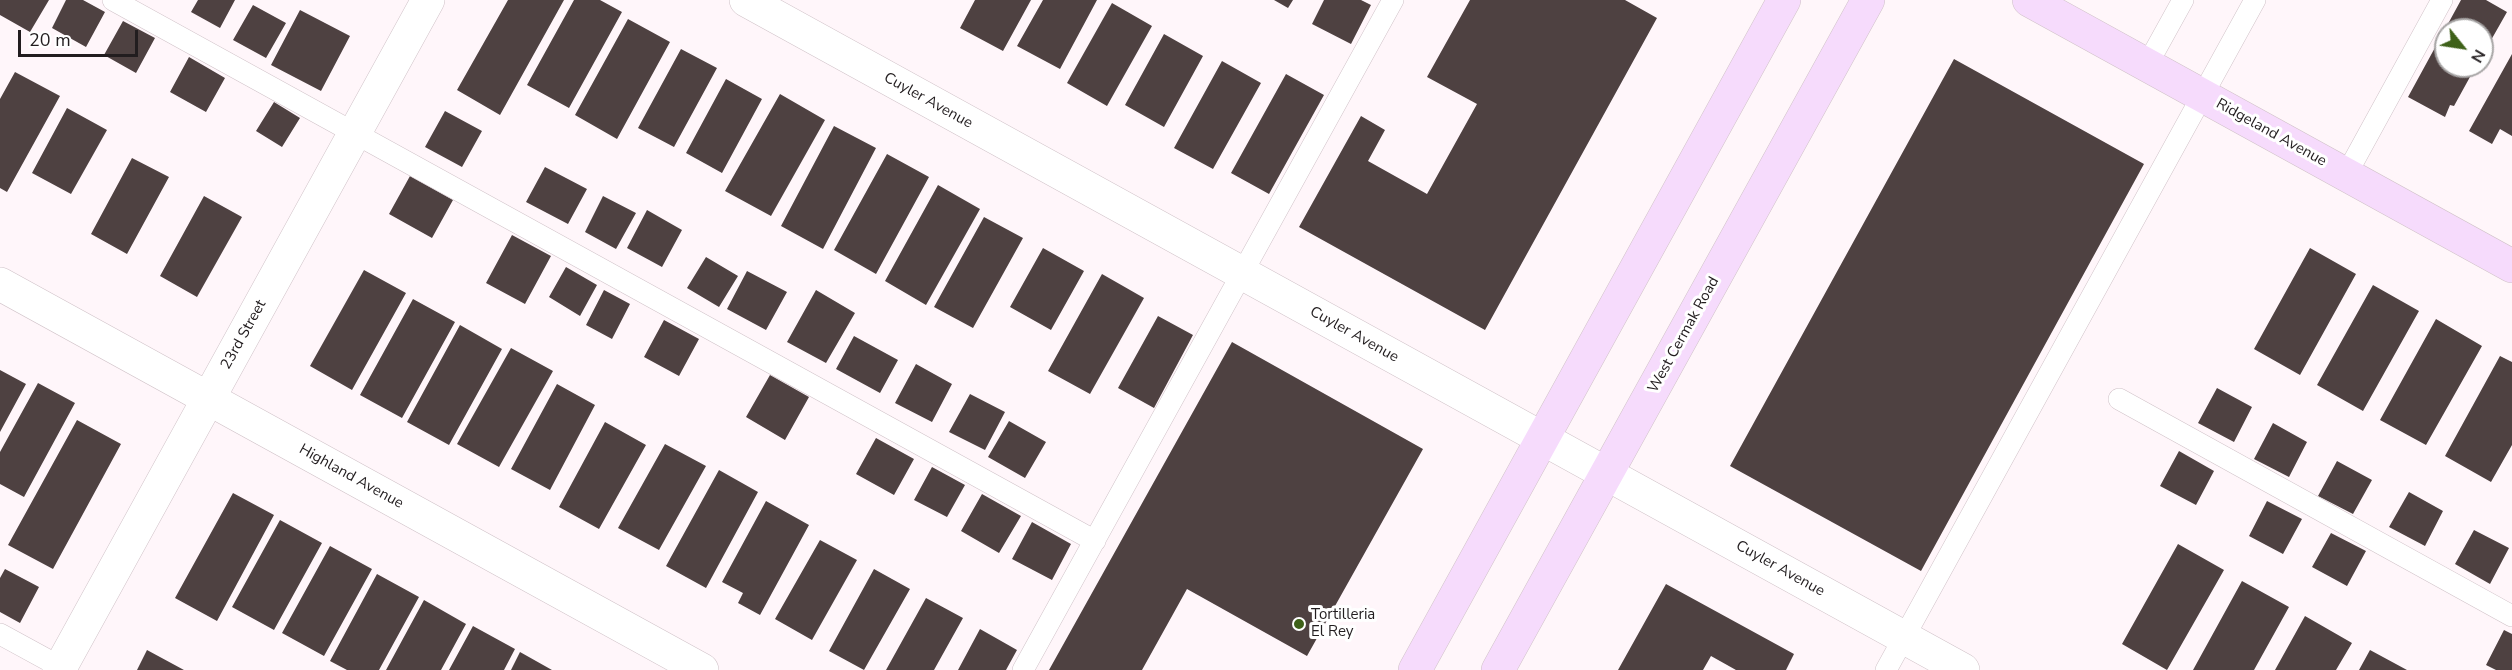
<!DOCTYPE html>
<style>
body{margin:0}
#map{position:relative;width:2512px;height:670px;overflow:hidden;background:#fff6fa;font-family:"Nunito Sans",sans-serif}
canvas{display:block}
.north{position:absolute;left:2434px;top:18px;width:60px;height:60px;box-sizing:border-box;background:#fff;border:2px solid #a7a5a5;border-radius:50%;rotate:120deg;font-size:16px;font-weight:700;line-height:24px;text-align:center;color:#221d1f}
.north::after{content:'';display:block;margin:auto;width:21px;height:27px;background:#3e6119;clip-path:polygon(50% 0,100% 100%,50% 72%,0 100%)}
.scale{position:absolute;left:18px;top:30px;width:120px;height:27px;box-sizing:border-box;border:3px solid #221d1f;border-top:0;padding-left:8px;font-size:18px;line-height:21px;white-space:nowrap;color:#221d1f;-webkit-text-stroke:4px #fff;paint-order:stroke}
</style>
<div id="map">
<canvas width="2512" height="670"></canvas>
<div class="north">N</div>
<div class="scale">20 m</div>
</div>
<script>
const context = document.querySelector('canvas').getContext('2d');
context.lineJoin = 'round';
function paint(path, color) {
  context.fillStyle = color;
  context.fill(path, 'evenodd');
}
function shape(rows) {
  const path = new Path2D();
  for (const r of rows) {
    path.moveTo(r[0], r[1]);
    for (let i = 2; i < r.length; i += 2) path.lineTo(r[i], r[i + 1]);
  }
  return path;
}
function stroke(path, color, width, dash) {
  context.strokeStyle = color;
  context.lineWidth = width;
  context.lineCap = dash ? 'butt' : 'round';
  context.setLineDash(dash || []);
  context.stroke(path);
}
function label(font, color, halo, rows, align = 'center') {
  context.font = font + ' "Nunito Sans",sans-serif';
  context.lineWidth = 6;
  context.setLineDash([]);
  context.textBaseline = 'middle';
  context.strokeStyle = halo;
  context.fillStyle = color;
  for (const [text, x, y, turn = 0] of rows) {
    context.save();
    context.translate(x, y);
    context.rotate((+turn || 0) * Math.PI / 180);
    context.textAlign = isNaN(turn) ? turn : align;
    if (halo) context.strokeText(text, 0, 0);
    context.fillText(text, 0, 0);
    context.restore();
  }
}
paint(shape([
 [0,0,49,0,30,32,0,15],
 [66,0,83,0,105,12,86,47,52,28],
 [198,0,235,0,220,28,191,12],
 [508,0,564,0,500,115,457,90],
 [574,0,600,0,622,12,569,108,527,85],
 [975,0,1031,0,1003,51,960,28],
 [1043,0,1097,0,1060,69,1017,46],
 [1274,0,1293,0,1288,8],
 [1324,0,1361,0,1371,5,1351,44,1312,24],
 [1470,0,1625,0,1657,18,1485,330,1299,227,1361,116,1385,130,1368,161,1427,194,1477,104,1427,77],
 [2461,0,2486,0,2507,12,2482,56,2482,30,2446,30,2446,66,2476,66,2454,106,2450,105,2445,117,2408,97],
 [1112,3,1152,26,1107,106,1067,83],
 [253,5,286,23,266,58,233,40],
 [300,10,350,36,321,91,271,65],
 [628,19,670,42,617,139,575,115],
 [123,21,155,38,136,73,104,55],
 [1164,34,1203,56,1164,127,1125,105],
 [681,49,717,68,674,147,638,128],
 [2512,54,2512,136,2500,129,2492,144,2469,131],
 [189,57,225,78,206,112,170,92],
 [1954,59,2144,164,1921,571,1730,466],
 [1222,61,1261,83,1213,169,1174,148],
 [15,72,60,96,7,192,0,188,0,99],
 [1286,74,1324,95,1269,194,1231,173],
 [726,79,762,99,722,173,686,153],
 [780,94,825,120,771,216,725,191],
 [274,102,300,118,282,147,256,131],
 [67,108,107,130,71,194,32,173],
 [445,111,482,131,462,167,425,147],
 [834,126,876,148,823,249,781,226],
 [887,154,929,177,876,274,834,250],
 [132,158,169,177,127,254,91,234],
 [545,167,587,189,568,224,526,202],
 [410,176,453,200,432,238,389,214],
 [938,185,980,209,926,305,885,281],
 [204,196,242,217,197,297,160,276],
 [603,196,636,213,616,249,585,232],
 [647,210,682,230,662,267,627,248],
 [984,217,1023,238,973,328,934,307],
 [512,235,551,256,525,304,486,283],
 [1043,248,1084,271,1051,330,1010,307],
 [2310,248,2356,274,2300,375,2254,349],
 [706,257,738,276,719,307,687,288],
 [566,267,597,285,580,316,549,297],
 [364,270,406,293,352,390,310,366],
 [747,271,787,292,766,330,727,309],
 [1102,274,1144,298,1090,394,1048,371],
 [2373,285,2419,311,2363,411,2317,385],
 [604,290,630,304,612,339,586,325],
 [816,290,855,313,826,363,787,342],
 [413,299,455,322,402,418,360,395],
 [1158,316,1193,335,1154,408,1118,388],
 [2436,319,2482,346,2426,445,2380,420],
 [664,320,699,339,679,376,644,357],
 [460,325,502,349,449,445,407,422],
 [854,336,898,360,880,393,836,369],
 [1232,342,1423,449,1307,656,1187,589,1142,670,1049,670],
 [511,348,553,371,499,467,457,444],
 [2500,356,2512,362,2512,445,2491,482,2445,456],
 [916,364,952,384,932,422,895,403],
 [0,370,26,384,0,432],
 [770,375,809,397,785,440,746,417],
 [38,383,75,403,24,497,0,484,0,452],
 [557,384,595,405,550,490,511,469],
 [2217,388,2252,407,2234,442,2198,423],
 [970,394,1005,412,985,450,949,432],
 [77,420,121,444,53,569,8,545],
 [1009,421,1046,442,1025,478,988,457],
 [605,422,646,445,599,529,559,507],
 [2273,423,2307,442,2289,477,2254,459],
 [876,438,914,459,894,495,856,474],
 [665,444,706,466,659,550,618,528],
 [2179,451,2214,471,2196,505,2160,486],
 [2337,461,2372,480,2353,514,2318,496],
 [932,467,965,485,947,517,914,500],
 [719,470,758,492,706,588,666,566],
 [2409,492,2443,511,2425,546,2389,527],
 [233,493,274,515,217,621,175,598],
 [982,494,1021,516,999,553,961,531],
 [766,501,809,525,760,615,738,603,743,593,722,582],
 [2267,501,2302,519,2283,554,2249,536],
 [280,520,322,543,274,630,232,607],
 [1032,522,1071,544,1052,580,1012,559],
 [2474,530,2509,548,2490,584,2455,564],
 [2331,533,2366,551,2347,586,2312,567],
 [820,540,857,560,812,640,775,619],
 [2178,544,2224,570,2167,670,2122,644],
 [330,546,372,569,324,656,282,633],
 [5,569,39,587,20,623,0,612,0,578],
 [874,569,910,589,864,670,829,651],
 [377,574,419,597,379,670,347,670,330,661],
 [2242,581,2289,607,2254,670,2193,670],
 [1666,584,1794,654,1786,670,1736,670,1711,656,1703,670,1618,670],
 [926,598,963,618,934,670,886,670],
 [424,600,466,624,441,670,386,670],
 [2305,616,2352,643,2336,670,2275,670],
 [473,626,515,649,504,670,449,670],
 [980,629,1017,650,1006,670,958,670],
 [2504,630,2512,634,2512,670,2496,670,2486,665],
 [147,650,184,670,137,670],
 [2370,650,2407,670,2359,670],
 [520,652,552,670,511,670]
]), '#4e4141');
const lane = shape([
 [113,0,1095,541],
 [2147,65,2183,0],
 [2346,175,2442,0],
 [2119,399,2512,616],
 [0,634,66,670],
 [1023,670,1393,0],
 [1886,670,2255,0]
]);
const street = shape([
 [746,0,1963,670],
 [0,284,702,670],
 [59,670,428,0]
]);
const secondary = shape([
 [2029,0,2512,266],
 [1415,670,1784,0],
 [1498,670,1868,0]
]);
stroke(lane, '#d0c2c8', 22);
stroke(street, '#d0c2c8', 34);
stroke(secondary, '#d0c2c8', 34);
stroke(lane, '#fff', 21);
stroke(street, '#fff', 33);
stroke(secondary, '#f6dbfc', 33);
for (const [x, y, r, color] of [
 [1299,624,6,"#3e6119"]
]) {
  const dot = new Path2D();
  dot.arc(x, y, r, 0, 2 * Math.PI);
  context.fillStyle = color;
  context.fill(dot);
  stroke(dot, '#fff', 2);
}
label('15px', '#221d1f', '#fff', [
 ["Cuyler Avenue",928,101,29],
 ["Ridgeland Avenue",2271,133,29],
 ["23rd Street",244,335,-61],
 ["Cuyler Avenue",1354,335,29],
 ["West Cermak Road",1684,335,-61],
 ["Highland Avenue",351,477,29],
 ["Cuyler Avenue",1780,569,29]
]);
label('15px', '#221d1f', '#fff', [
 ["Tortilleria",1311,615],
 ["El Rey",1311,632]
], 'left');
</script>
